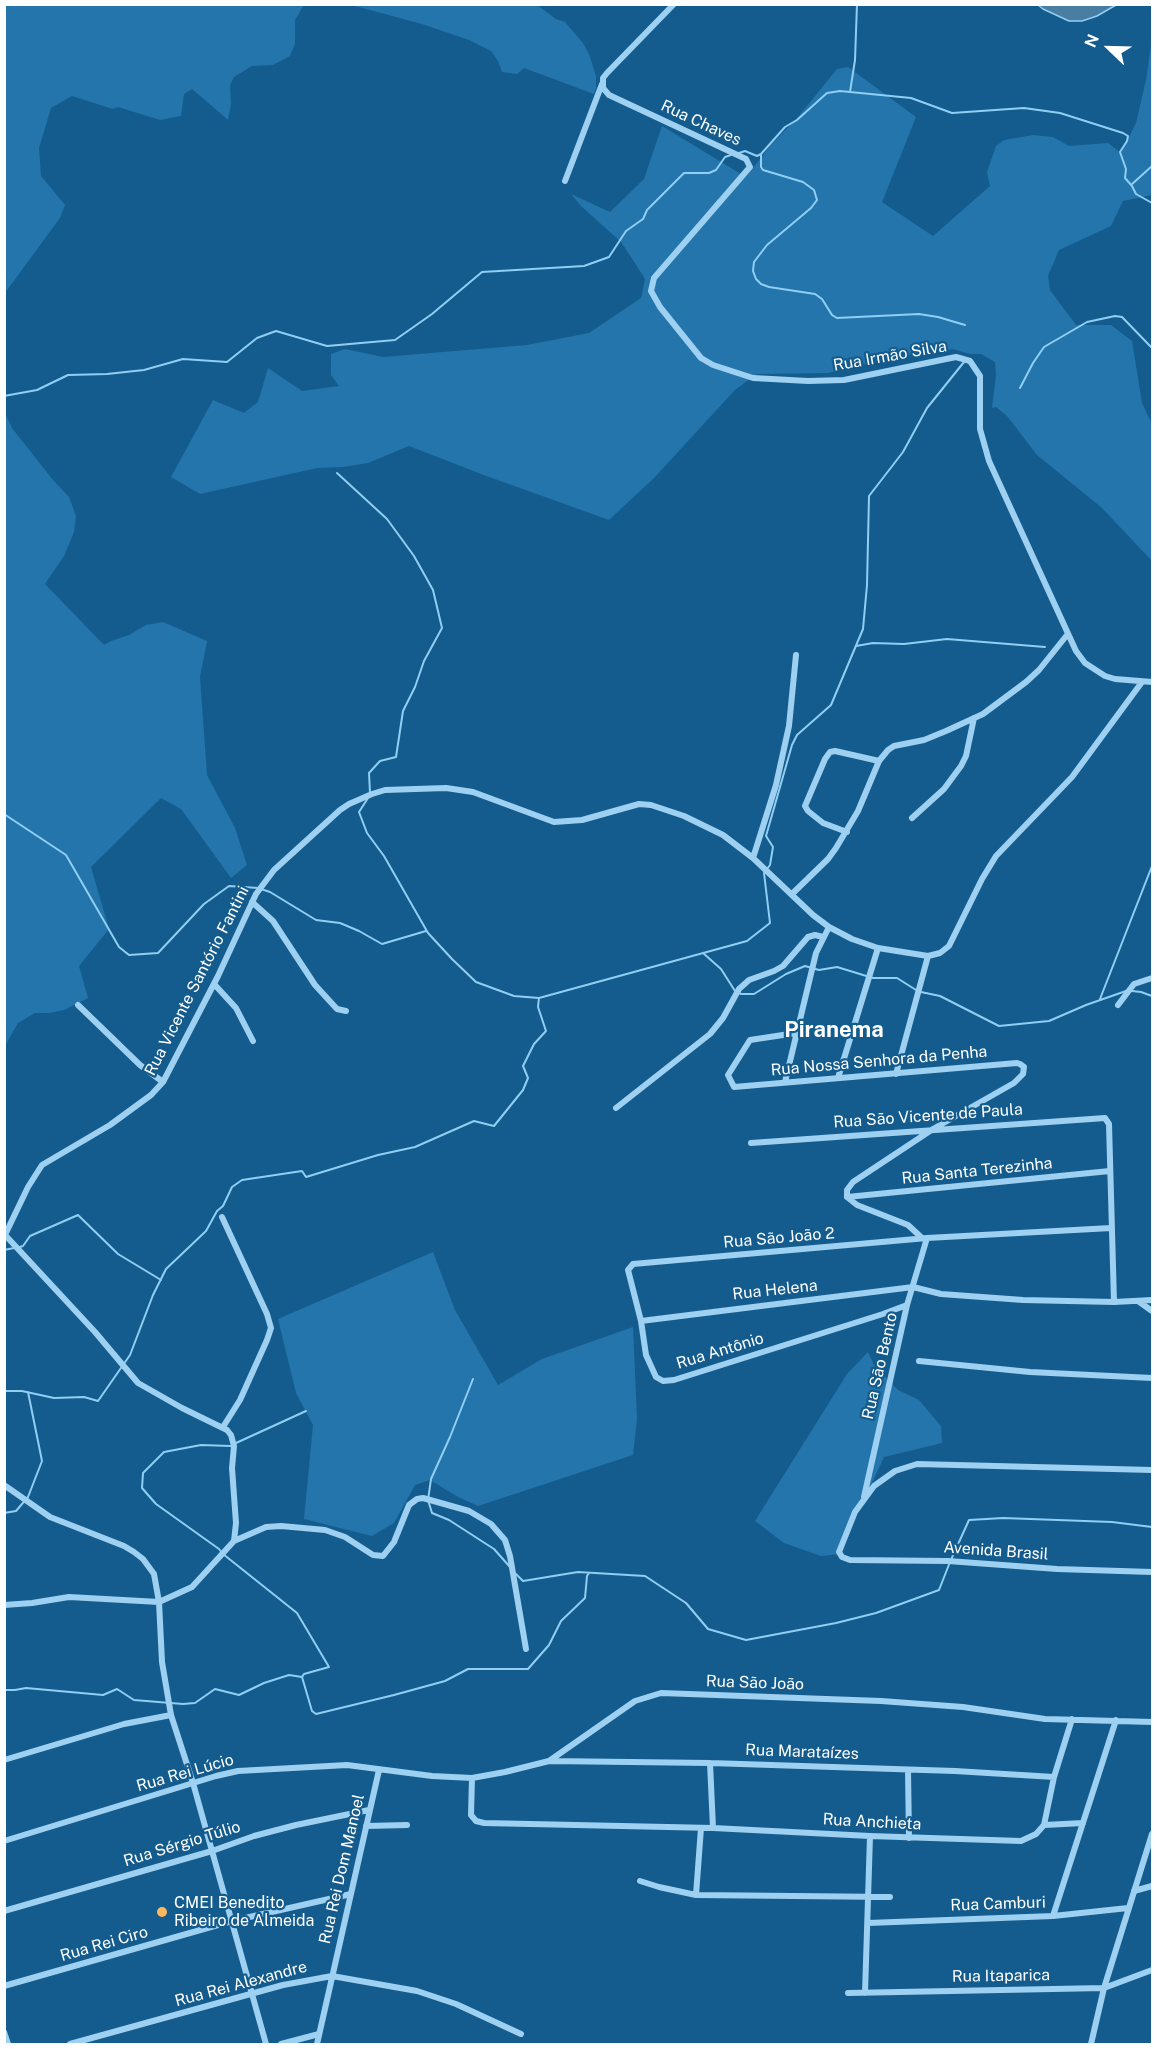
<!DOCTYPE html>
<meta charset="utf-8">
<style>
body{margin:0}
#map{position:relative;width:1157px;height:2049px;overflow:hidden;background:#145c8e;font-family:"Public Sans",sans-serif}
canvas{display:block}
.frame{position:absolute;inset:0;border:6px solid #fff;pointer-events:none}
.north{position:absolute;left:1079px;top:18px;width:60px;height:60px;-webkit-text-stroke:4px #145c8e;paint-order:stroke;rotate:293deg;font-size:16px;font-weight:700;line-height:24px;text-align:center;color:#fff}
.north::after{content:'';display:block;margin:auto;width:21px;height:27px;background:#fff;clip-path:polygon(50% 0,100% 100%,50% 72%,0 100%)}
</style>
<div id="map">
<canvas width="1157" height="2049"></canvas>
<div class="frame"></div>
<div class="north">N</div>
</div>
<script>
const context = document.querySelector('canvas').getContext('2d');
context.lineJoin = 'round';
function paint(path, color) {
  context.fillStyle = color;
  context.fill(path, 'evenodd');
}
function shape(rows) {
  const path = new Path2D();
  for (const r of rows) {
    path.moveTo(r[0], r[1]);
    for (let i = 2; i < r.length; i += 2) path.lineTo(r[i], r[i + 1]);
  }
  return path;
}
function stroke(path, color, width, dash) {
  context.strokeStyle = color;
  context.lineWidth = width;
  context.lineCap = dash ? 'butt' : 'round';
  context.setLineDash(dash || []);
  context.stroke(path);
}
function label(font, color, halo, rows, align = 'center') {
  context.font = font + ' "Public Sans",sans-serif';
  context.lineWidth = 4.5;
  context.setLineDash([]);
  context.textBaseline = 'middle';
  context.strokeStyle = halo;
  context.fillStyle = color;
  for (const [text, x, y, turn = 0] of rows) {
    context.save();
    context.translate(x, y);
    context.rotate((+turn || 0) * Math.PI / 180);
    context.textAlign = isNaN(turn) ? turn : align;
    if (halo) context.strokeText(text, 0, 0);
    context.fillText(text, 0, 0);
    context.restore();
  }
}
paint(shape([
 [5,4,304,4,304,5,295,20,295,44,290,56,273,65,252,66,234,77,230,85,231,104,228,120,192,89,184,94,181,116,160,120,118,107,113,109,72,96,51,108,39,148,41,176,65,205,60,218,5,293],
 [351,5,537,5,556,19,565,22,583,43,589,54,596,76,596,88,594,94,524,68,517,74,502,72,498,61,491,51,469,40,422,24],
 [1152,38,1152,195,1123,201,1111,226,1059,250,1048,276,1050,290,1076,325,1111,325,1132,341,1142,403,1152,424,1152,561,1102,508,1037,455,1007,416,996,407,992,408,996,375,995,362,981,354,970,354,953,349,896,357,828,373,757,374,735,390,654,478,609,520,481,474,409,446,368,463,343,467,317,468,200,494,171,477,213,400,244,413,258,402,268,368,302,391,339,386,331,375,331,354,345,349,383,357,527,345,589,333,641,298,645,279,633,260,621,242,581,206,571,194,610,212,644,179,662,126,746,177,770,146,798,117,837,69,848,67,916,117,882,202,933,236,990,186,987,172,996,146,1004,140,1033,135,1053,137,1069,146,1108,143,1121,153,1136,123,1146,80],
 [5,413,12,428,53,480,69,497,76,516,74,532,64,556,45,584,104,645,111,641,129,635,146,625,163,622,207,641,200,677,207,775,235,828,247,865,231,878,181,809,161,798,91,867,109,929,79,966,88,998,64,1010,49,1013,35,1013,18,1023,6,1044,5,1055],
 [433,1252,455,1310,498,1385,542,1359,633,1327,637,1419,633,1455,478,1506,458,1497,430,1480,415,1485,394,1523,372,1536,304,1519,313,1425,296,1393,278,1319],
 [868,1352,874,1365,898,1390,919,1400,941,1426,942,1443,884,1457,874,1479,849,1524,842,1554,821,1556,784,1543,755,1521,847,1374]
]), '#2375ab');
const water = shape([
 [1038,5,1116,5,1097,16,1082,21,1069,21,1043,9,1038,5]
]);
paint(water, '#497da2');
stroke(water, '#90cef4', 1.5);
stroke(shape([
 [850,92,855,60,857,4],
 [739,153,745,151,757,156,761,154],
 [1131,185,1152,166],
 [965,325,938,317,919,314,837,318,832,315,822,299,815,294,769,287,761,284,756,279,753,271,754,262,767,245,811,208,817,200,814,190,803,182,763,170,761,167,761,154,785,127,797,120,827,93,840,91,911,98,952,113,1024,108,1060,113,1123,133,1128,136,1127,141,1120,152,1126,169,1125,178,1132,186,1136,194,1152,203],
 [1020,388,1033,363,1044,347,1087,322,1115,316,1122,317,1152,348],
 [4,396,37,390,68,375,107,374,144,370,183,359,227,362,257,338,276,331,327,346,395,340,432,314,482,272,584,266,609,257,626,231,643,219,647,210,684,173,709,173,716,170,725,157,731,155],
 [337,473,387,519,414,556,433,590,442,628,424,661,415,687,403,711,396,757,380,761,369,773,370,793],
 [856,646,873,643,904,644,947,639,1045,647],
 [368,798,359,812,367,833,384,856,428,933,452,959,476,982,514,996,539,998,747,941,770,923,764,873,770,865,773,847,766,836,792,745,797,735,831,705,863,629,867,585,869,496,903,452,927,408,964,362],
 [4,814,66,855,119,947,129,955,158,953,204,904,229,886,258,888,270,892,316,920,340,923,359,931,382,944,426,931],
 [703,953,721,969,735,991,741,994,754,994,786,974,805,966,819,970,837,967,873,978,897,978,916,990],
 [1132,991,1141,992,1152,996],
 [921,992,940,996,999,1026,1049,1021,1086,1005,1126,991],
 [1100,999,1152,866],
 [20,1247,23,1246,30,1236,78,1215,118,1254,161,1280],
 [4,1250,14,1248],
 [473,1379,450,1437,431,1479,428,1500,432,1513,449,1520,494,1549,510,1567],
 [4,1391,22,1391,54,1398,84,1397,98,1401,130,1355,153,1295,166,1269,206,1231,217,1211,223,1206,232,1187,242,1180,302,1171,306,1177,378,1155,415,1147,474,1121,494,1126,523,1090,528,1078,523,1066,534,1044,546,1031,538,1007,539,998],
 [236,1443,306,1411],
 [4,1513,16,1511,28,1497,42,1461,28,1392],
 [516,1574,523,1581,578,1572,645,1576,686,1603,708,1629,746,1640,836,1623,876,1613,939,1590,950,1562,969,1520,1003,1518,1112,1522,1152,1527],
 [302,1677,312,1711,316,1714,394,1695,445,1681,468,1669,528,1669,549,1645,561,1621,585,1598,587,1576,589,1573],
 [4,1690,15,1690,26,1688,103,1695,117,1689,134,1700,183,1704,195,1703,215,1689,239,1695,264,1683,289,1675,302,1677,304,1674,329,1667,297,1613,223,1554,219,1549,156,1504,142,1488,143,1473,164,1452,201,1445,231,1446],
 [330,2044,376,2044]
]), '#90cef4', 2);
stroke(shape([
 [674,4,607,73,603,78,603,88,609,95,746,159,750,167,654,278,651,291,660,307,701,358,713,365,753,378,808,381,844,380,956,357,970,361,980,376,980,429,989,461,1076,651,1085,663,1105,676,1115,679,1152,682],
 [565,181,602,84],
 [912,818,944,789,961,766,966,756,974,718],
 [847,832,823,823,808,811,805,806,825,759,830,752,835,751,879,761],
 [753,858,776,785,789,726,796,655],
 [792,894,828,859,836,848,858,811,879,761,888,750,894,746,924,740,946,731,983,714,1026,682,1039,670,1067,635],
 [252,902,273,921,315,985,337,1009,346,1011],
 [214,984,236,1008,253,1041],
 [78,1005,140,1065,163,1082],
 [1118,1005,1134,984,1152,978],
 [796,1033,750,1040,728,1075,734,1087,1017,1063,1020,1064,1024,1067,1023,1074,1014,1083,933,1129,853,1182,847,1190,847,1197],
 [896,1074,928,956],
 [838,1078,878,948],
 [785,1082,816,953,829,927],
 [616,1108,710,1034,723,1018,739,989,749,980,774,971,783,966,808,937,815,935,823,937],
 [751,1143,1105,1118,1109,1124,1114,1302],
 [847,1197,1110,1171],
 [847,1197,857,1205,908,1225,922,1238],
 [222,1217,267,1314,271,1328,267,1340,240,1400,223,1427],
 [6,1236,95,1332,138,1383,182,1408,227,1430,231,1435,234,1446,232,1468,236,1523,234,1541],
 [4,1237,28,1187,42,1165,110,1125,151,1095,163,1082,218,976,256,894,274,870,340,810,349,804,372,794,385,790,446,788,473,792,554,822,582,820,639,804,651,805,684,816,723,835,753,858,813,915,829,927,852,939,878,948,928,956,940,953,949,946,982,879,996,856,1072,777,1142,682],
 [1138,1301,1152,1311],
 [907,1305,883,1314,674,1380,663,1381,656,1377,646,1355,641,1321,628,1270,633,1264,927,1238,1111,1228],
 [641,1321,913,1287,941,1294,1023,1300,1114,1302,1152,1300],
 [919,1361,1030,1372,1152,1378],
 [1152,1470,917,1464,895,1471,874,1486,855,1512,839,1552,842,1557,850,1560,948,1561,1057,1569,1152,1572],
 [4,1485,50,1517,124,1546,134,1552,143,1559,154,1574,159,1602,162,1662,171,1715,193,1783,266,2044],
 [864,1497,907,1305,927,1238],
 [4,1605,32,1603,69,1597,159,1602,192,1587,234,1541,266,1527,281,1526,325,1530,345,1537,373,1555,383,1556,394,1542,409,1505,417,1499,423,1498,469,1511,491,1524,505,1540,510,1556,526,1649],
 [4,1760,124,1724,171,1715],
 [549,1761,710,1763,955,1771,1054,1777],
 [710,1763,713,1828],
 [908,1770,909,1838],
 [472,1778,471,1815,476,1821,484,1823,713,1828,870,1836,1021,1841,1036,1834,1044,1825,1054,1777,1072,1719],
 [1044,1825,1083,1823],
 [366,1826,407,1825],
 [4,1841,216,1776,238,1771,347,1765,432,1776,472,1778,505,1772,549,1761,635,1701,661,1693,881,1701,963,1707,1045,1719,1152,1722],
 [640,1881,659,1887,696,1895,890,1897],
 [1134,1891,1152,1886],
 [696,1895,701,1828],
 [4,1911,212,1851,254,1836,296,1825,369,1810],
 [1053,1916,1116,1720],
 [868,1923,1053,1916,1128,1908],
 [4,1986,232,1921,351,1894],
 [848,1993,1104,1988,1152,1970],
 [865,1993,870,1836],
 [4,2032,8,2044],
 [70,2044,283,1985,332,1976,417,1991,456,2004,521,2034],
 [281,2044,319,2034],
 [317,2044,379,1770],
 [1091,2044,1104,1988,1152,1834]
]), '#9ed0f1', 6);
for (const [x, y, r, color] of [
 [162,1912,6,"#ffb85e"]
]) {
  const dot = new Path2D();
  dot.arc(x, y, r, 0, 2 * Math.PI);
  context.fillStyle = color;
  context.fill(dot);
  stroke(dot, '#145c8e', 2);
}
label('16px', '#fff', '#145c8e', [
 ["Rua Chaves",701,123,25],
 ["Rua Irmão Silva",890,356,-10],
 ["Rua Vicente Santório Fantini",197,981,-63],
 ["Rua Nossa Senhora da Penha",879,1061,-5],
 ["Rua São Vicente de Paula",928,1116,-4],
 ["Rua Santa Terezinha",977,1171,-6],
 ["Rua São João 2",779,1238,-5],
 ["Rua Helena",775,1290,-6],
 ["Rua Antônio",720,1351,-17],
 ["Rua São Bento",880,1366,-77],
 ["Avenida Brasil",996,1551,4],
 ["Rua São João",755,1683,2],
 ["Rua Marataízes",802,1752,2],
 ["Rua Rei Lúcio",185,1773,-16],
 ["Rua Anchieta",872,1822,3],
 ["Rua Sérgio Túlio",182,1844,-17],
 ["Rua Rei Dom Manoel",342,1869,-77],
 ["Rua Camburi",998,1904,-2],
 ["Rua Rei Ciro",104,1944,-16],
 ["Rua Itaparica",1001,1976,-1],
 ["Rua Rei Alexandre",241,1984,-15]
]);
label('16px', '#fff', '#145c8e', [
 ["CMEI Benedito",174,1903],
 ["Ribeiro de Almeida",174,1921]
], 'left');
label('bold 22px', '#fff', '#145c8e', [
 ["Piranema",834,1030]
]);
</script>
